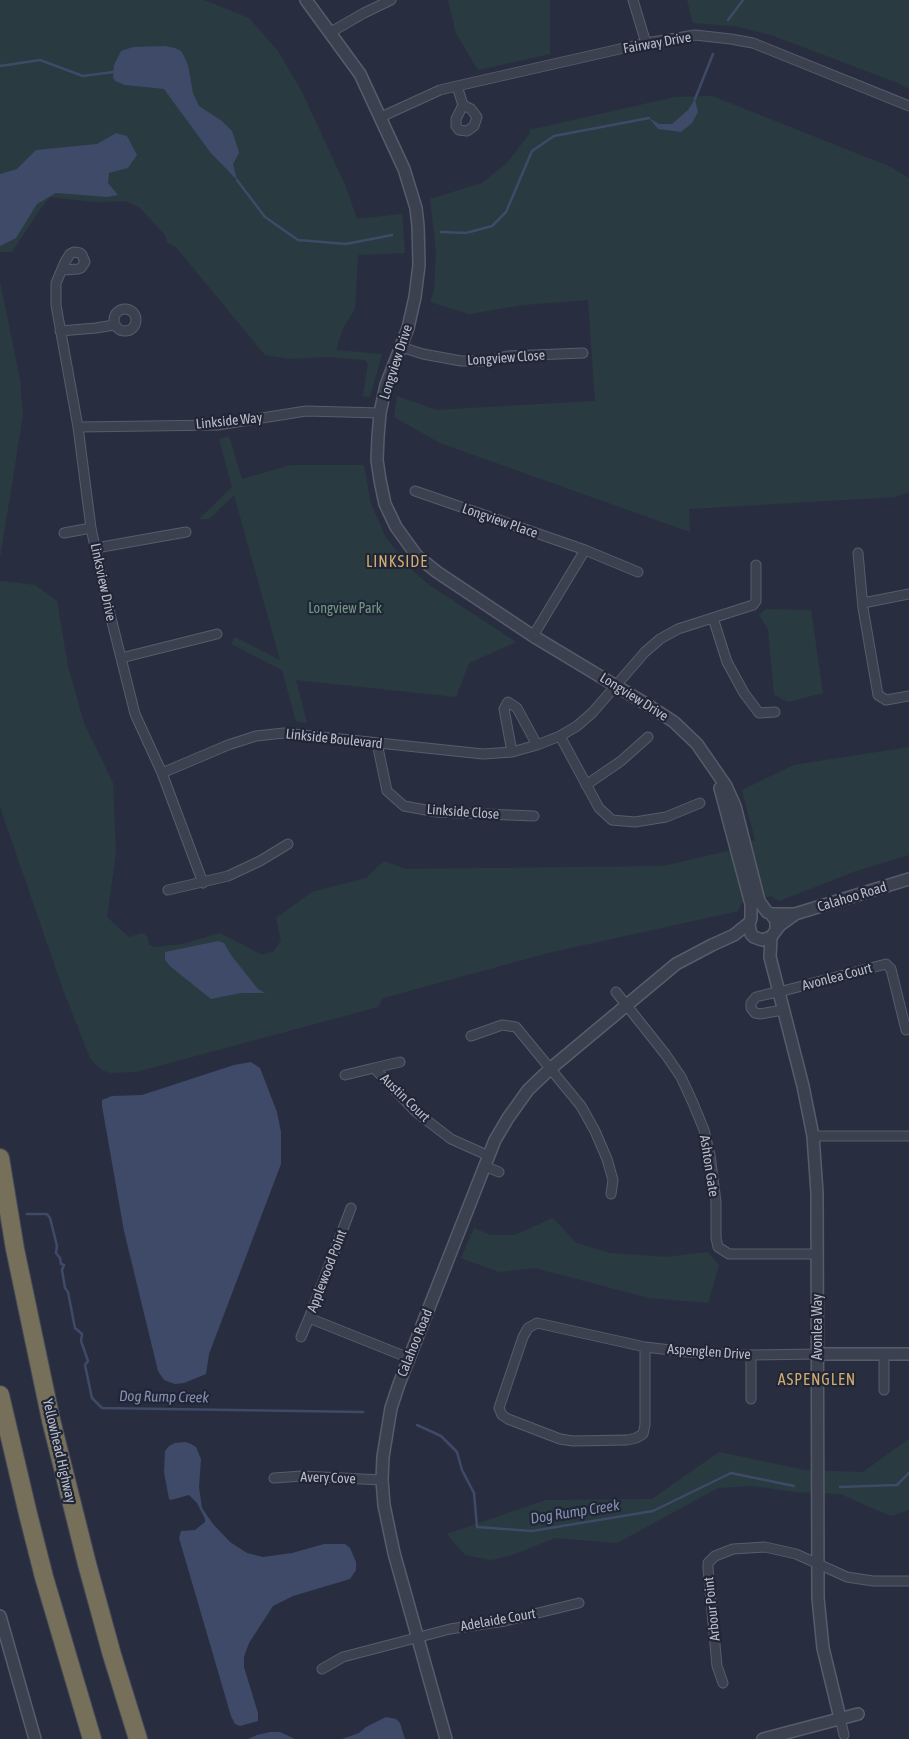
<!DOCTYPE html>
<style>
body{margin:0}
canvas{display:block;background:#282e40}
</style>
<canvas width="909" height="1739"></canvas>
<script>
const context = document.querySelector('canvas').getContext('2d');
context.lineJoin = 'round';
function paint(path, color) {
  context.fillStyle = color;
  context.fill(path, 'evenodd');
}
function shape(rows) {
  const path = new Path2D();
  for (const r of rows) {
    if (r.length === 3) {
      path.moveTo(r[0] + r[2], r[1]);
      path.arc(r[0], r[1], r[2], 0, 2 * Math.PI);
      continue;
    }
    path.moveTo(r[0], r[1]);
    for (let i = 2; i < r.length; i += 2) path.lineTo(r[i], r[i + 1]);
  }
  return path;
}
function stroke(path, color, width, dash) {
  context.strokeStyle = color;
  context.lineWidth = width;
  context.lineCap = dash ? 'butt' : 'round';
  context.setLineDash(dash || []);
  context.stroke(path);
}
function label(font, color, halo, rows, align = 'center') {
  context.font = font + ' "Asap Condensed",sans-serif';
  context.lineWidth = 4.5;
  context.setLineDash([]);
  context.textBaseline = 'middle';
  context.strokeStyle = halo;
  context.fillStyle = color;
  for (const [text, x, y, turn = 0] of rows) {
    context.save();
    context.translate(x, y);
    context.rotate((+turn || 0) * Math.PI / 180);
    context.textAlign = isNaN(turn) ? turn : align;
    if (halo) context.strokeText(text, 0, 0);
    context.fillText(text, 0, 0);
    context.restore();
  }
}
paint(shape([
 [0,0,204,0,249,18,278,51,303,94,345,185,357,219,402,214,405,253,358,255,355,309,343,328,336,350,382,354,370,397,363,396,368,364,365,360,329,357,288,359,265,355,176,247,167,242,165,235,139,207,125,201,95,202,50,197,39,211,12,252,0,252],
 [448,0,550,0,550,54,478,70,456,33],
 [687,0,909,0,909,89,898,83,771,35,735,26,693,23],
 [712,96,891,167,909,178,909,492,895,497,689,509,690,532,440,443,394,417,397,396,436,410,595,401,588,300,523,305,469,314,430,302,434,291,436,250,430,199,482,183,508,162,530,133,529,130,675,97],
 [0,281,20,380,23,415,0,558],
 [229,436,242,479,291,465,364,465,371,504,386,538,411,569,429,585,516,642,469,663,456,697,296,680,307,723,296,721,282,670,231,644,235,637,280,660,234,495,209,519,199,519,232,487,219,439],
 [0,581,35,585,57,601,68,666,84,723,113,783,116,852,107,917,129,937,142,933,147,936,149,945,155,947,182,944,220,933,262,955,274,951,281,940,276,918,312,892,366,878,384,861,405,869,663,866,728,851,755,840,742,790,794,765,909,747,909,855,856,871,779,901,771,896,742,903,738,911,548,953,383,998,378,1007,136,1072,111,1073,102,1070,90,1058,64,992,0,807],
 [766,609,811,610,823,693,788,702,774,695,768,629,759,615],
 [553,1218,576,1243,610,1253,666,1257,708,1252,719,1265,708,1303,649,1298,535,1268,499,1272,461,1258,474,1228,491,1235,515,1235],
 [909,1439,909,1510,891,1516,840,1494,796,1492,753,1486,718,1488,617,1543,555,1538,515,1554,491,1560,465,1555,447,1534,546,1500,652,1499,719,1452,805,1470,863,1472]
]), '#2a3a41');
paint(shape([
 [165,46,175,48,181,51,184,56,188,65,193,93,199,106,222,121,232,131,238,149,239,153,233,164,237,180,210,152,164,89,125,85,115,81,113,77,114,65,121,51,133,47],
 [695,99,698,112,692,123,681,132,658,129,649,118,659,124,672,124,688,110],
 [116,133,127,136,137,155,128,168,109,173,108,183,118,195,107,197,56,193,37,204,16,238,0,246,0,174,17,169,36,150,97,144],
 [218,941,224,943,231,955,258,989,265,993,241,993,211,999,171,967,165,960,165,952],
 [251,1062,260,1068,277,1112,281,1132,281,1164,209,1354,206,1374,184,1383,175,1384,164,1380,158,1371,124,1231,102,1106,102,1100,112,1096,142,1095,234,1065],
 [185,1442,191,1444,196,1447,201,1459,199,1487,202,1508,213,1524,230,1542,247,1553,263,1557,292,1553,324,1544,345,1544,350,1548,356,1562,356,1570,350,1579,293,1596,273,1606,249,1643,244,1657,244,1667,258,1713,258,1721,240,1726,235,1724,231,1716,179,1538,181,1531,195,1530,205,1522,205,1519,197,1503,189,1495,171,1500,169,1499,164,1472,165,1451,169,1446,175,1443],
 [386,1717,396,1719,400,1723,405,1739,342,1739,359,1733,366,1727],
 [270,1732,280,1732,295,1739,248,1739,257,1735]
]), '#3f4968');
stroke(shape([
 [728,20,743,0],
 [0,66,40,60,83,76,113,72],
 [695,99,713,54],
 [237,180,265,217,298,240,346,244,392,235],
 [441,232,466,233,492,226,506,212,532,151,554,136,649,118],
 [27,1214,47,1214,50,1218,57,1246,56,1253,60,1258,61,1264,64,1265,62,1270,65,1288,68,1292,75,1328,82,1334,81,1341,88,1361,85,1365,92,1398,102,1408,363,1412],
 [417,1425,441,1436,457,1452,462,1470,474,1493,477,1527,532,1531,653,1511,731,1473,794,1486],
 [840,1487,897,1485,909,1473]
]), '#3f4968', 2.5);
const minor = shape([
 [633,0,646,43],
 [331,32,364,13,391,0],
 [457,86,463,105,456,119,456,126,459,130,467,131,474,126,477,117,471,109,463,105],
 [381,117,440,90,457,86,646,43,695,35,731,39,753,43,909,106],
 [63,270,78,269,81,268,85,262,82,255,80,253,74,252,70,254,65,262,56,283,56,305,78,427,91,528,106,598,135,714,162,773,203,883],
 [125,320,11],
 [60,331,96,328,114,325],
 [401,347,423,354,461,361,489,361,507,356,583,353],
 [78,427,218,425,306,411,380,413],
 [415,491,585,550,638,572],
 [64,533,91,528],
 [96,548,186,532],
 [858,553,863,608,878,695,886,700,909,696],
 [863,603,909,594],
 [713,618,727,662,744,693,759,713,775,712],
 [533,636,585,550],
 [121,658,217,634],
 [560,736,599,808,612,820,635,822,666,817,700,803],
 [377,743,387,791,404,806,437,812,534,816],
 [512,752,504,709,508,702,517,708,537,745],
 [162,773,228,745,256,736,284,733,483,754,512,752,537,745,560,736,577,726,592,713,645,652,660,639,678,629,753,605,756,601,756,565],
 [586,785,621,761,648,737],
 [168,890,228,876,260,861,288,844],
 [616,992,666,1055,681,1077,693,1103,704,1130,710,1155,716,1202,716,1238,718,1247,729,1254,817,1254],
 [783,1010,760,1014,755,1013,751,1008,751,1003,756,997,768,994,779,992,886,964,891,969,906,1030],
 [471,1036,502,1025,516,1027,581,1106,595,1131,607,1159,613,1180,611,1194],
 [374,1068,400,1062],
 [345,1075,374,1068,416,1112,451,1139,489,1156],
 [813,1136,909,1136],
 [484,1166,499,1172],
 [351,1208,309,1318,409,1358],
 [301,1337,309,1318],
 [645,1347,645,1425,643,1434,636,1438,627,1440,573,1441,560,1439,508,1419,502,1415,499,1408,523,1337,528,1328,537,1323,645,1347,688,1352,751,1355,818,1354],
 [884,1354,884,1390],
 [751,1355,751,1399],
 [274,1478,302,1476,382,1480],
 [322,1669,343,1657,450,1629,505,1621,579,1603],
 [723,1683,717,1666,708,1568,708,1563,715,1556,733,1549,765,1547,796,1554,847,1577,873,1581,909,1581],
 [840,1718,844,1735]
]);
const tertiary = shape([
 [306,0,360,74,404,169,416,208,418,226,419,265,415,297,408,328,386,385,380,413,378,437,377,460,380,480,385,504,396,527,417,556,437,572,533,636,651,707,674,722,697,744,726,786,735,806,759,901,767,912],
 [720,788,751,904,751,917],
 [767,912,771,914,776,921,776,930],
 [771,914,795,914,909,879],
 [751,918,749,925,751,934,754,937,762,940,771,937,780,925,794,915],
 [771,937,770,957,803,1086,813,1136,817,1193,818,1598,823,1648,840,1718],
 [818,1354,909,1354],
 [0,1616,35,1739],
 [446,1739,394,1553,384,1505,382,1480,383,1457,391,1408,399,1384,495,1140,508,1118,528,1090,550,1069,676,964,712,945,734,935,749,923],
 [763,1739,858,1714]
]);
const motorway = shape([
 [0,1158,15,1249,51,1420,87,1564,112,1655,138,1739],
 [0,1395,28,1514,44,1577,92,1739]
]);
stroke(minor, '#575c6b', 11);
stroke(tertiary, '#575c6b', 14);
stroke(motorway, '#444958', 20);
stroke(minor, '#3c4150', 9);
stroke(tertiary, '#3c4150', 11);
stroke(motorway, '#76705a', 18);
label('14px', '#b9bdca', '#212636', [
 ["Fairway Drive",657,43,-10],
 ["Longview Close",506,358,-4],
 ["Longview Drive",396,362,-72],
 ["Linkside Way",229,421,-6],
 ["Longview Place",500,521,19],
 ["Linksview Drive",103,582,78],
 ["Longview Drive",634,697,32],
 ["Linkside Boulevard",334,739,6],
 ["Linkside Close",463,812,4],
 ["Calahoo Road",852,897,-17],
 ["Avonlea Court",837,977,-15],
 ["Austin Court",405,1098,44],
 ["Ashton Gate",709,1166,81],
 ["Applewood Point",327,1271,-69],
 ["Avonlea Way",818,1327,-90],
 ["Calahoo Road",415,1343,-68],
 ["Aspenglen Drive",709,1352,4],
 ["Yellowhead Highway",59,1451,77],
 ["Avery Cove",328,1478,2],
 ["Arbour Point",712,1609,-96],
 ["Adelaide Court",498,1620,-10]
]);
label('14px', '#729a83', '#212636', [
 ["Longview Park",345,609]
]);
label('italic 15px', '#838eb0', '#212636', [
 ["Dog Rump Creek",164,1397,1],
 ["Dog Rump Creek",575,1512,-9]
]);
context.letterSpacing = '1px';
label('16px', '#cfab70', '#212636', [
 ["LINKSIDE",397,562],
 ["ASPENGLEN",817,1380]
]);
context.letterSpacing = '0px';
</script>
